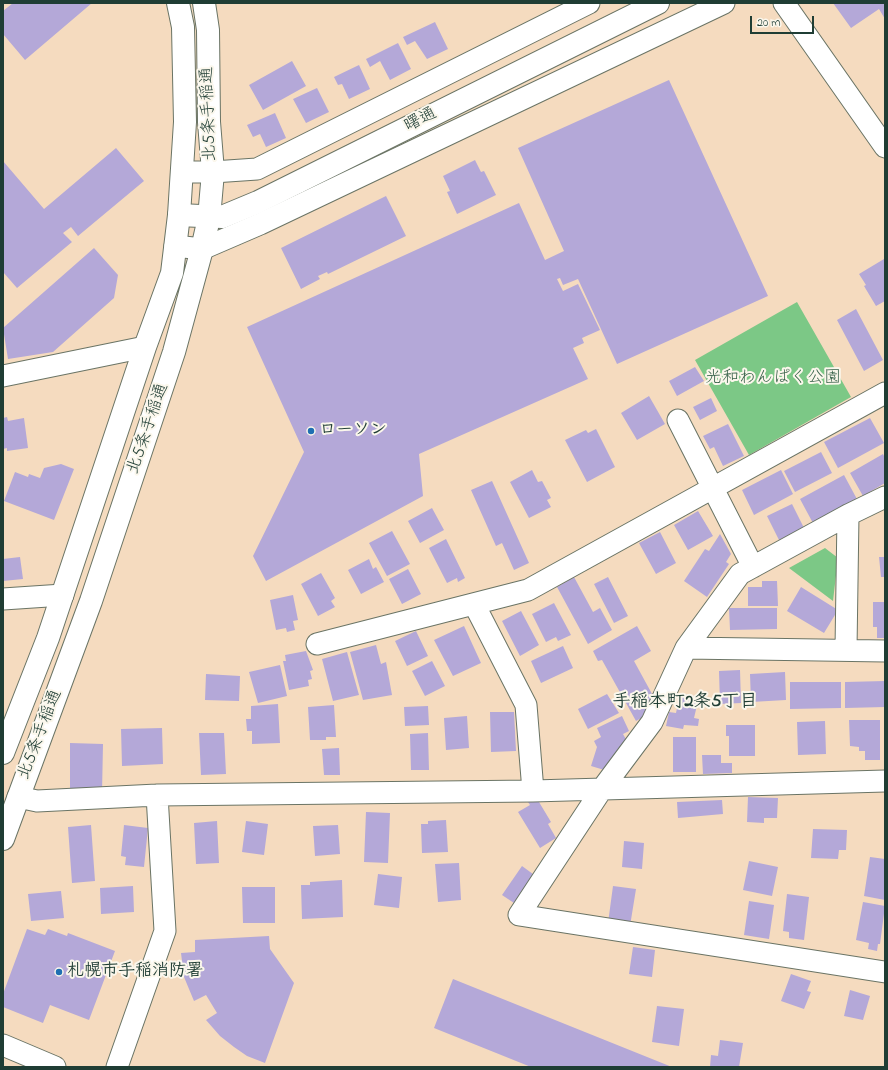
<!DOCTYPE html>
<meta charset="utf-8">
<style>
body{margin:0}
#map{position:relative;width:888px;height:1070px;overflow:hidden;background:#f5dbbf;font-family:"Indie Flower",sans-serif}
canvas{display:block}
.frame{position:absolute;inset:0;border:4px solid #1f3d34;pointer-events:none}
.scale{position:absolute;left:750px;top:16px;width:64px;height:18px;box-sizing:border-box;border:2px solid #1f3d34;border-top:0;padding-left:5px;font-size:12px;line-height:14px;white-space:nowrap;color:#1f3d34;-webkit-text-stroke:3px #fbf7ec;paint-order:stroke}
</style>
<div id="map">
<canvas width="888" height="1070"></canvas>
<div class="frame"></div>
<div class="scale">20 m</div>
</div>
<script>
const context = document.querySelector('canvas').getContext('2d');
context.lineJoin = 'round';
function paint(path, color) {
  context.fillStyle = color;
  context.fill(path, 'evenodd');
}
function shape(rows) {
  const path = new Path2D();
  for (const r of rows) {
    path.moveTo(r[0], r[1]);
    for (let i = 2; i < r.length; i += 2) path.lineTo(r[i], r[i + 1]);
  }
  return path;
}
function stroke(path, color, width, dash) {
  context.strokeStyle = color;
  context.lineWidth = width;
  context.lineCap = dash ? 'butt' : 'round';
  context.setLineDash(dash || []);
  context.stroke(path);
}
function label(font, color, halo, rows, align = 'center') {
  context.font = font + ' "Indie Flower","Klee One",sans-serif';
  context.lineWidth = 4;
  context.setLineDash([]);
  context.textBaseline = 'middle';
  context.strokeStyle = halo;
  context.fillStyle = color;
  for (const [text, x, y, turn = 0] of rows) {
    context.save();
    context.translate(x, y);
    context.rotate((+turn || 0) * Math.PI / 180);
    context.textAlign = isNaN(turn) ? turn : align;
    if (halo) context.strokeText(text, 0, 0);
    context.fillText(text, 0, 0);
    context.restore();
  }
}
paint(shape([
 [797,302,851,397,749,455,695,360],
 [825,548,838,558,833,601,789,568]
]), '#7cc886');
paint(shape([
 [13,3,92,3,25,60,3,34,3,11],
 [833,3,885,3,885,19,879,9,851,28],
 [435,22,448,49,427,59,415,41,407,45,403,37],
 [398,43,411,69,390,80,380,61,370,67,366,59],
 [292,61,306,86,263,110,249,85],
 [359,65,370,89,349,99,342,84,338,85,334,77],
 [669,80,768,296,617,364,578,279,563,285,560,278,557,279,563,291,578,284,600,330,582,338,584,343,573,348,588,379,419,454,423,496,266,581,253,556,304,452,247,327,519,203,545,260,564,251,518,148],
 [317,88,329,112,306,123,293,99],
 [275,113,286,138,266,147,260,134,253,137,247,125],
 [116,148,144,181,78,236,71,227,63,233,72,242,17,288,3,272,3,161,44,209],
 [475,160,481,172,484,171,496,195,457,214,447,192,450,191,443,176],
 [386,196,406,236,328,274,327,272,318,276,320,279,301,289,281,248],
 [94,248,118,275,114,298,53,352,8,359,3,328],
 [884,259,885,301,876,306,864,286,866,285,859,274],
 [856,309,883,360,864,371,837,320],
 [695,367,704,381,677,396,669,381],
 [649,396,665,424,637,440,621,413],
 [711,398,717,411,700,420,693,407],
 [7,417,8,421,24,418,28,448,7,451,7,448,3,449,3,418],
 [870,418,884,443,838,468,824,442],
 [728,424,744,456,723,466,714,447,710,449,703,436],
 [596,429,615,467,587,482,565,440,586,430,588,433],
 [821,452,832,473,795,492,784,471],
 [883,454,885,458,885,483,863,496,850,473],
 [61,464,74,469,54,520,4,501,15,472,28,477,29,474,40,478,44,468],
 [532,470,538,482,542,481,551,498,547,500,551,507,529,518,510,482],
 [781,470,793,494,754,515,742,490],
 [844,475,858,501,814,525,800,499],
 [492,481,529,563,514,570,502,543,496,546,471,490],
 [792,504,804,528,779,540,767,516],
 [432,508,444,530,420,543,408,521],
 [698,511,713,536,688,550,674,525],
 [392,531,410,564,387,576,369,543],
 [660,532,676,563,656,574,639,543],
 [720,534,731,554,726,562,729,564,707,597,684,581,705,549,709,551],
 [446,539,465,578,458,582,457,578,447,583,429,548],
 [20,557,23,579,3,581,3,559],
 [879,557,885,557,885,577,881,577],
 [369,559,373,569,376,567,384,582,361,594,348,570],
 [408,569,421,594,402,604,389,579],
 [321,573,335,598,331,601,335,607,318,616,301,584],
 [574,577,593,612,600,608,612,630,588,644,557,587],
 [608,577,628,616,614,623,594,584],
 [762,581,777,581,778,606,748,606,748,587,762,587],
 [801,587,838,610,824,633,787,611],
 [293,595,298,620,293,621,295,630,287,632,286,628,276,630,270,600],
 [873,602,885,602,885,638,877,638,877,627,873,627],
 [554,603,571,635,558,641,556,637,546,642,532,614],
 [729,608,777,608,777,629,730,630],
 [521,611,539,645,520,656,502,621],
 [464,626,481,663,453,676,434,640],
 [637,626,651,651,634,661,657,703,650,713,636,721,602,660,598,661,593,651],
 [416,631,428,656,407,666,395,641],
 [376,645,381,664,386,662,392,695,363,700,350,652],
 [563,646,573,668,541,683,531,661],
 [306,651,313,670,310,671,312,679,308,680,309,686,289,690,283,661,286,661,285,655],
 [347,652,359,695,333,701,322,659],
 [432,661,445,686,425,696,412,671],
 [280,665,287,696,258,703,249,672],
 [740,670,741,703,720,704,719,671],
 [785,672,786,700,751,702,750,674],
 [206,674,240,676,239,701,205,700],
 [885,681,885,707,845,708,845,682],
 [790,682,841,682,841,708,790,709],
 [680,693,699,697,694,718,699,719,698,726,684,725,683,729,666,726,669,712,676,713],
 [607,694,619,713,588,729,578,709],
 [278,704,280,743,252,744,252,731,247,731,246,719,251,719,251,706],
 [334,705,336,737,326,737,326,740,310,740,308,707],
 [428,706,429,725,405,726,404,707],
 [490,712,514,712,516,751,491,752],
 [467,716,469,748,446,750,444,718],
 [622,716,629,731,623,734,628,743,618,749,611,772,591,766,597,747,594,741,601,737,597,728],
 [849,720,880,720,880,760,865,760,865,751,859,751,859,747,850,746],
 [825,721,826,754,798,755,797,722],
 [726,725,755,725,755,756,729,756,729,736,726,736],
 [162,728,163,764,122,766,121,729],
 [199,733,224,733,226,774,201,775],
 [428,733,429,770,411,770,410,734],
 [673,737,696,737,696,772,673,772],
 [70,743,103,744,102,793,70,793],
 [339,748,340,775,324,775,322,749],
 [702,755,721,755,721,763,732,763,732,773,703,774],
 [536,797,551,822,548,824,556,838,540,848,518,812,530,805,528,802],
 [748,797,778,798,777,818,764,818,764,823,747,822],
 [722,800,723,814,678,818,677,802],
 [366,812,390,813,388,863,364,862],
 [446,820,448,852,422,853,421,824,428,824,428,821],
 [217,821,219,863,196,864,194,823],
 [246,821,268,824,264,855,242,852],
 [91,825,95,881,72,883,68,827],
 [124,825,148,828,144,867,125,865,126,857,121,856],
 [338,825,340,854,315,856,313,826],
 [813,829,847,830,846,850,839,850,838,859,811,858],
 [624,841,644,843,642,869,622,867],
 [870,857,885,859,885,900,864,896],
 [749,861,778,867,772,896,743,890],
 [459,863,461,900,438,902,435,864],
 [522,866,537,877,517,905,502,895],
 [378,874,402,877,399,908,374,905],
 [342,880,343,917,302,919,301,885,310,885,310,882],
 [133,886,134,912,101,914,100,888],
 [613,886,636,889,630,926,608,923],
 [242,887,275,887,275,923,243,923],
 [61,891,64,918,31,921,28,894],
 [787,894,809,897,804,940,789,938,789,932,783,931],
 [749,901,774,905,769,939,744,935],
 [863,902,885,906,880,944,878,944,877,951,868,949,869,943,856,940],
 [27,929,45,935,48,929,67,936,68,933,115,951,89,1020,50,1005,43,1023,3,1007,3,994],
 [269,936,270,949,294,983,265,1063,247,1056,234,1047,220,1036,206,1020,217,1013,206,995,194,1001,184,977,181,953,195,952,195,940],
 [633,947,655,950,652,977,629,974],
 [791,974,811,981,807,991,811,992,804,1009,781,1001],
 [453,979,672,1067,531,1067,434,1028],
 [850,990,870,996,863,1020,844,1016],
 [657,1006,684,1009,679,1046,652,1042],
 [720,1040,743,1043,739,1067,710,1067,711,1055,718,1056]
]), '#b4a8d8');
const minor = shape([
 [784,3,885,147],
 [183,172,213,172,257,169,589,3],
 [175,246,202,249,260,224,724,3],
 [3,376,145,347],
 [678,420,753,567],
 [885,497,848,515,740,574,686,648,652,722,602,789,519,915,885,972],
 [3,599,63,595],
 [474,604,526,705,533,791],
 [317,644,528,590,885,393],
 [686,648,885,651],
 [846,649,848,515],
 [18,797,37,801,157,795,533,791,885,781],
 [3,1045,55,1067],
 [117,1067,165,931,157,795]
]);
const tertiary = shape([
 [179,215,222,217,258,202,658,3]
]);
const trunk = shape([
 [3,753,48,638,145,347,172,273,179,215,185,122,183,27,178,3],
 [3,839,91,601,174,352,202,249,209,218,213,172,209,122,208,30,204,3]
]);
stroke(minor, '#6a7465', 23);
stroke(tertiary, '#6a7465', 24);
stroke(trunk, '#6a7465', 24);
stroke(minor, '#fff', 21);
stroke(tertiary, '#fff', 22);
stroke(trunk, '#fff', 22);
for (const [x, y, r, color] of [
 [311,431,4,"#1f6fb2"],
 [59,972,4,"#1f6fb2"]
]) {
  const dot = new Path2D();
  dot.arc(x, y, r, 0, 2 * Math.PI);
  context.fillStyle = color;
  context.fill(dot);
  stroke(dot, '#fbf7ec', 1.5);
}
label('17px', '#1f3d34', '#fbf7ec', [
 ["北5条手稲通",210,114,-92],
 ["曙通",421,121,-27],
 ["北5条手稲通",149,429,-71],
 ["北5条手稲通",41,735,-69]
]);
label('17px', '#366048', '#fbf7ec', [
 ["光和わんぱく公園",773,379]
]);
label('bold 17px', '#1f3d34', '#fbf7ec', [
 ["ローソン",319,431],
 ["札幌市手稲消防署",67,972]
], 'left');
label('bold 18px', '#1f3d34', '#fbf7ec', [
 ["手稲本町2条5丁目",685,703]
]);
</script>
